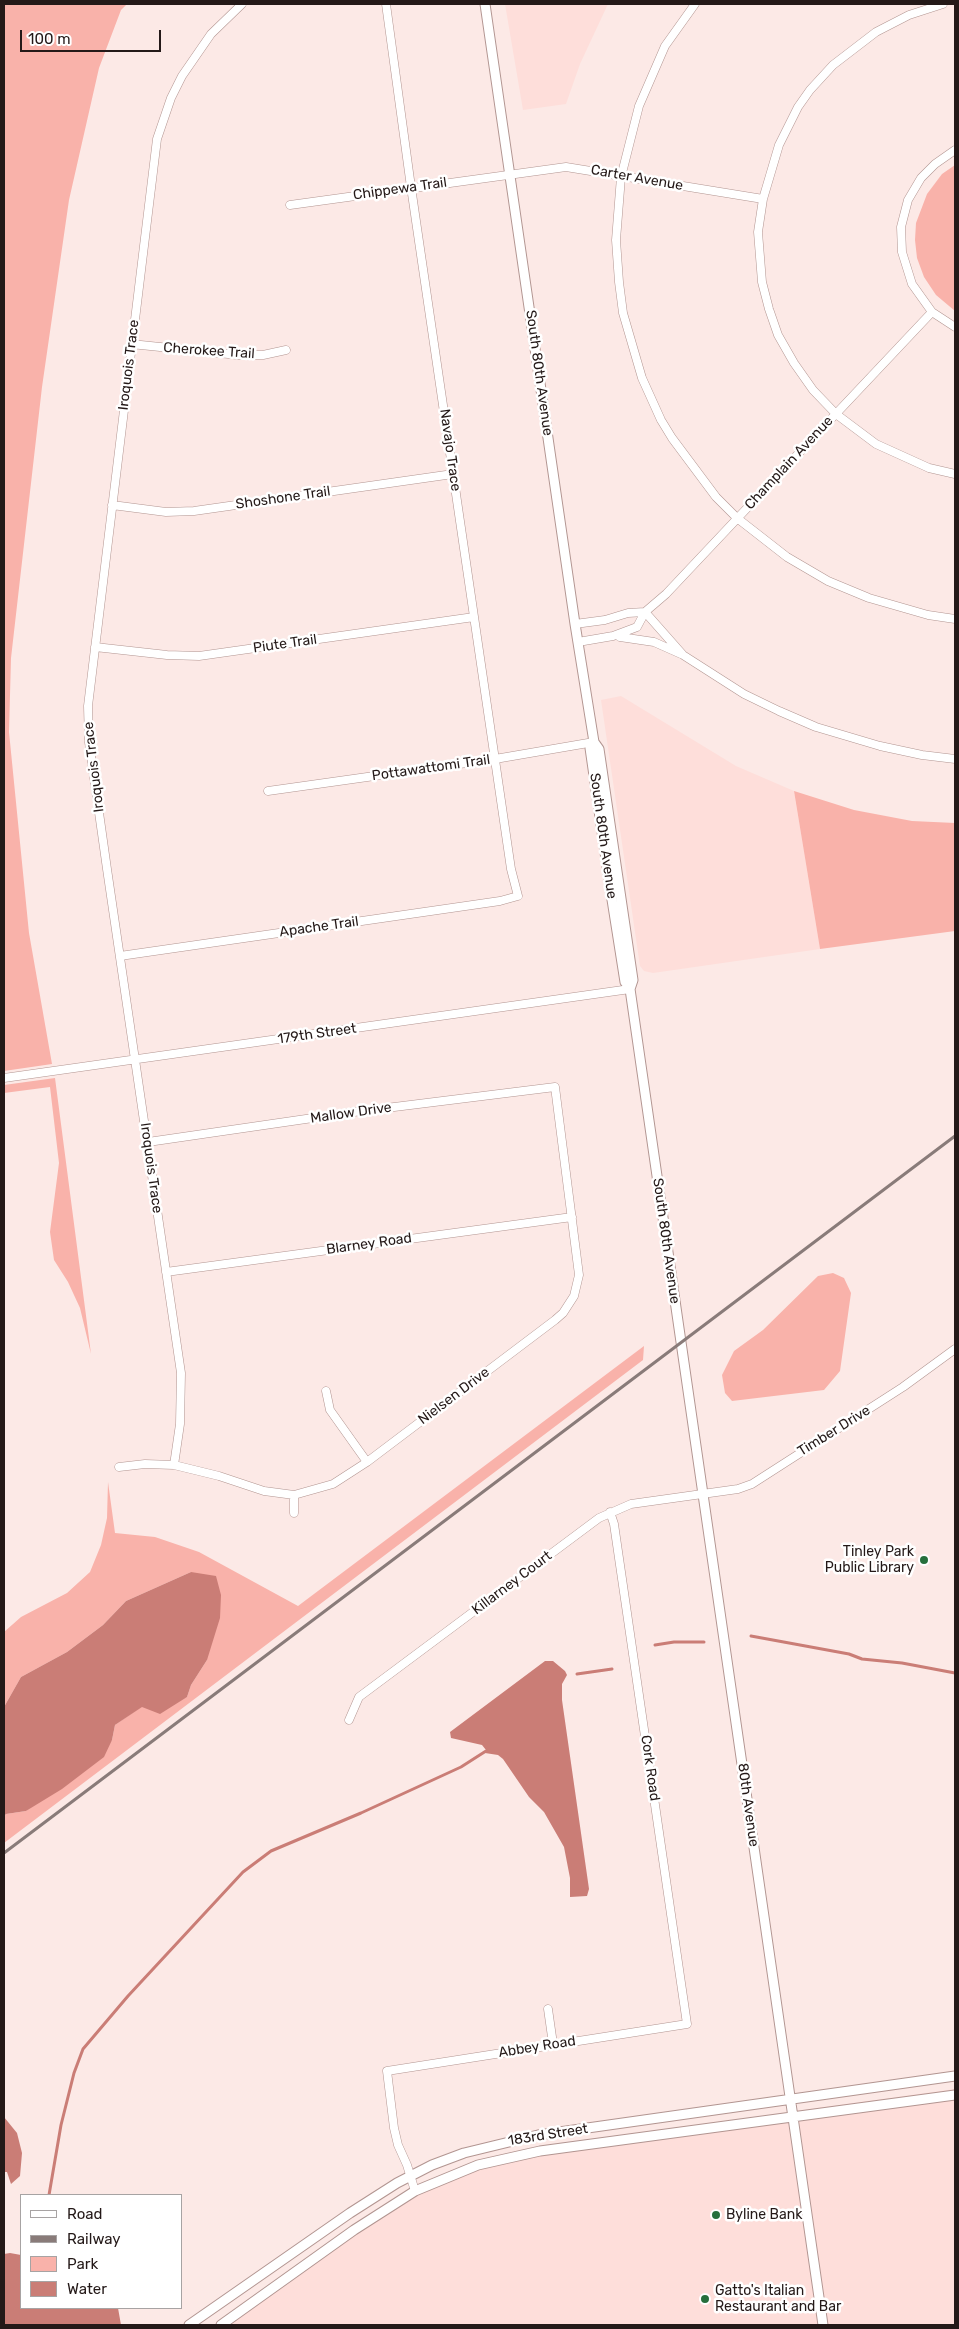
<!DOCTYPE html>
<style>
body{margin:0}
#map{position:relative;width:959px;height:2329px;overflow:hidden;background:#fce9e6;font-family:Rubik,sans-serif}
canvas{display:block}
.frame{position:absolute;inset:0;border:5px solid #241918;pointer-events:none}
.legend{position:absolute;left:20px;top:2194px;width:162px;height:115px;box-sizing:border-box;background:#fff;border:1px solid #a7a3a3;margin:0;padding:6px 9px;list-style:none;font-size:15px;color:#241918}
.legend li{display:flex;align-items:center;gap:10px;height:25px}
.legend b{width:25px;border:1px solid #a7a3a3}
.scale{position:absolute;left:20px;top:30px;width:141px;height:22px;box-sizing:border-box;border:2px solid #241918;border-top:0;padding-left:6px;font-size:15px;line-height:18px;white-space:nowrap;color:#241918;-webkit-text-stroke:4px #fff;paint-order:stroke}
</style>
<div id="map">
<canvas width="959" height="2329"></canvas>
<div class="frame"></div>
<ul class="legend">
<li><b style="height:6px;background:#fff"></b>Road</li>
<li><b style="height:6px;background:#897b79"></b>Railway</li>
<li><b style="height:14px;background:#f9b2aa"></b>Park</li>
<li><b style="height:14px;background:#ca7d76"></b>Water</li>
</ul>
<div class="scale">100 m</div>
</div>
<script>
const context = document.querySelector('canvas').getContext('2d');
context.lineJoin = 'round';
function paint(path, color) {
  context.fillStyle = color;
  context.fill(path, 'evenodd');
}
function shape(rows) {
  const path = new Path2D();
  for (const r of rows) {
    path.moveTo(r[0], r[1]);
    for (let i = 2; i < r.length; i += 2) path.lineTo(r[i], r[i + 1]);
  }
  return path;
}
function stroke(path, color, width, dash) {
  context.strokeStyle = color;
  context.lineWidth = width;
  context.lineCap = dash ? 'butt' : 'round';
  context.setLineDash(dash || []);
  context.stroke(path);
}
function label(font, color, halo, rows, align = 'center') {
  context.font = font + ' Rubik,sans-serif';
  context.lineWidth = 5;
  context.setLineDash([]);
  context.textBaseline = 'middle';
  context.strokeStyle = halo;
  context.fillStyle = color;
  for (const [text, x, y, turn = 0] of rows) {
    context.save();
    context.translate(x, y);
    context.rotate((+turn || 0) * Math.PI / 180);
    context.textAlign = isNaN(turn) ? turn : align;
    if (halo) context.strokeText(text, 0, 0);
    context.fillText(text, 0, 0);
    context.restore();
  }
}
paint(shape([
 [505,4,608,4,580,64,566,104,523,110],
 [621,696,736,766,794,791,820,949,653,973,644,971,640,966,601,700],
 [955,2089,955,2325,826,2325,795,2111],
 [789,2113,819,2325,215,2325,408,2191,488,2158]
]), '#fededa');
paint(shape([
 [4,4,127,4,121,10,99,68,69,200,42,387,11,658,9,732,29,933,52,1064,4,1071],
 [955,165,955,311,936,295,924,277,917,258,915,240,916,223,927,194,942,174],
 [794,791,854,810,912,821,955,823,955,931,820,949],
 [55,1078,91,1354,80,1308,68,1282,54,1260,50,1232,59,1163,50,1087,4,1093,4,1085],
 [833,1273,844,1278,851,1293,840,1371,824,1390,732,1401,725,1393,722,1375,734,1351,763,1330,818,1276],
 [644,1346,643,1360,4,1843,4,1816,6,1814,26,1811,112,1740,115,1725,142,1706,187,1697,191,1685,207,1660,191,1572,126,1601,103,1625,67,1652,21,1677,4,1707,4,1632,21,1617,67,1593,90,1572,101,1545,107,1518,108,1482,115,1533,155,1537,199,1552,298,1606]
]), '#f9b2aa');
paint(shape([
 [191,1572,216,1576,221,1595,220,1618,207,1660,191,1685,187,1697,160,1714,142,1707,115,1725,112,1740,104,1757,62,1789,26,1811,6,1814,4,1816,4,1707,21,1677,67,1652,103,1625,126,1601],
 [545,1661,553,1661,565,1671,567,1675,562,1684,562,1700,589,1889,587,1896,570,1897,570,1878,564,1847,544,1812,529,1797,503,1759,498,1755,485,1753,486,1750,482,1745,451,1738,450,1732],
 [4,2117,17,2133,22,2153,20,2176,11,2184,7,2172,4,2172],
 [10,2253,21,2255,21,2308,118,2308,121,2325,4,2325,4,2254]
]), '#ca7d76');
stroke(shape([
 [751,1636,849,1654,862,1659,902,1663,955,1673],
 [655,1645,674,1642,704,1642],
 [577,1674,612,1669],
 [49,2195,61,2125,74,2073,83,2049,128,1996,243,1872,271,1851,361,1813,461,1767,486,1751]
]), '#ca7d76', 3);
const minor = shape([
 [695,4,665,46,639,106,621,177,616,240,619,282,623,313,642,378,661,420,672,438,716,497,737,518,787,557,828,581,869,598,928,615,955,619],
 [943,4,909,15,876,32,833,65,810,90,798,107,779,145,763,199,758,232,762,282,769,309,778,335,794,363,813,390,836,414,876,444,929,468,955,474],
 [955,150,935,164,921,178,908,200,901,227,902,252,912,284,932,312,955,327],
 [290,205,566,167,763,199],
 [131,344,238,355,263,355,286,350],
 [112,505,166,512,194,511,453,474],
 [645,612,683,655,744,694,779,711,816,727,880,746,922,755,955,759],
 [575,624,605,620,628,613,645,612],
 [620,637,654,642,681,654],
 [578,642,613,636,637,627,645,612,666,594,932,312],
 [95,647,167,655,199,656,474,617],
 [268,791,495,759,594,742],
 [120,956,500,901,518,896,511,869,411,187,386,4],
 [4,1078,630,989],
 [166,1272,572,1217],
 [326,1391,330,1410,367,1462],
 [174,1465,180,1424,181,1373,107,869,89,742,88,706,157,139,171,98,182,76,211,34,242,4],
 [119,1467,145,1464,174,1465,219,1476,264,1491,294,1495,333,1484,367,1462,555,1320,563,1313,574,1296,579,1275,555,1087,354,1112,148,1142],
 [294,1495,294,1513],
 [349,1720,359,1697,599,1518,631,1504,738,1489,752,1484,903,1387,955,1349],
 [548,2009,553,2044],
 [415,2191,407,2165,398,2145,394,2128,387,2071,687,2024,614,1524,610,1512]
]);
const tertiary = shape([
 [485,4,575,624,594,742,599,749,633,980,630,989,823,2325],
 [594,742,590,748,610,887,625,982,630,989],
 [189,2325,350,2213,397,2183,432,2165,464,2153,538,2135,955,2076],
 [221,2325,354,2230,415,2191,478,2165,540,2151,955,2095]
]);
stroke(minor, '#b29591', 9);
stroke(tertiary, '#b29591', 11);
stroke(minor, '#fff', 8);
stroke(tertiary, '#fff', 9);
stroke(shape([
 [4,1853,955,1136]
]), '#897b79', 3);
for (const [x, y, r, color] of [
 [924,1560,5,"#266f3c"],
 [716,2215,5,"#266f3c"],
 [705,2299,5,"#266f3c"]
]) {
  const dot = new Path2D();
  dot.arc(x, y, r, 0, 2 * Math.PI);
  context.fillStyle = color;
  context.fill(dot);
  stroke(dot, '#fff', 2);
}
label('14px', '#241918', '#fff', [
 ["Carter Avenue",637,178,10],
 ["Chippewa Trail",400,189,-8],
 ["Cherokee Trail",209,351,4],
 ["Iroquois Trace",129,365,-83],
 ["South 80th Avenue",539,373,82],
 ["Navajo Trace",450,450,82],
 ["Champlain Avenue",789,463,-47],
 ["Shoshone Trail",283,498,-8],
 ["Piute Trail",285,644,-8],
 ["Iroquois Trace",94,767,-97],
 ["Pottawattomi Trail",431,768,-8],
 ["South 80th Avenue",603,836,82],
 ["Apache Trail",319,927,-8],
 ["179th Street",317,1034,-8],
 ["Mallow Drive",351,1113,-8],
 ["Iroquois Trace",151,1168,82],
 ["South 80th Avenue",666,1241,82],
 ["Blarney Road",369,1244,-8],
 ["Nielsen Drive",454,1396,-37],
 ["Timber Drive",834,1431,-32],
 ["Killarney Court",512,1583,-37],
 ["Cork Road",650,1768,82],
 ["80th Avenue",748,1805,82],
 ["Abbey Road",537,2047,-9],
 ["183rd Street",548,2135,-9]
]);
label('14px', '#241918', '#fff', [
 ["Tinley Park",914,1552,"right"],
 ["Public Library",914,1568,"right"],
 ["Byline Bank",726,2215],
 ["Gatto's Italian",715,2291],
 ["Restaurant and Bar",715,2307]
], 'left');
</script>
